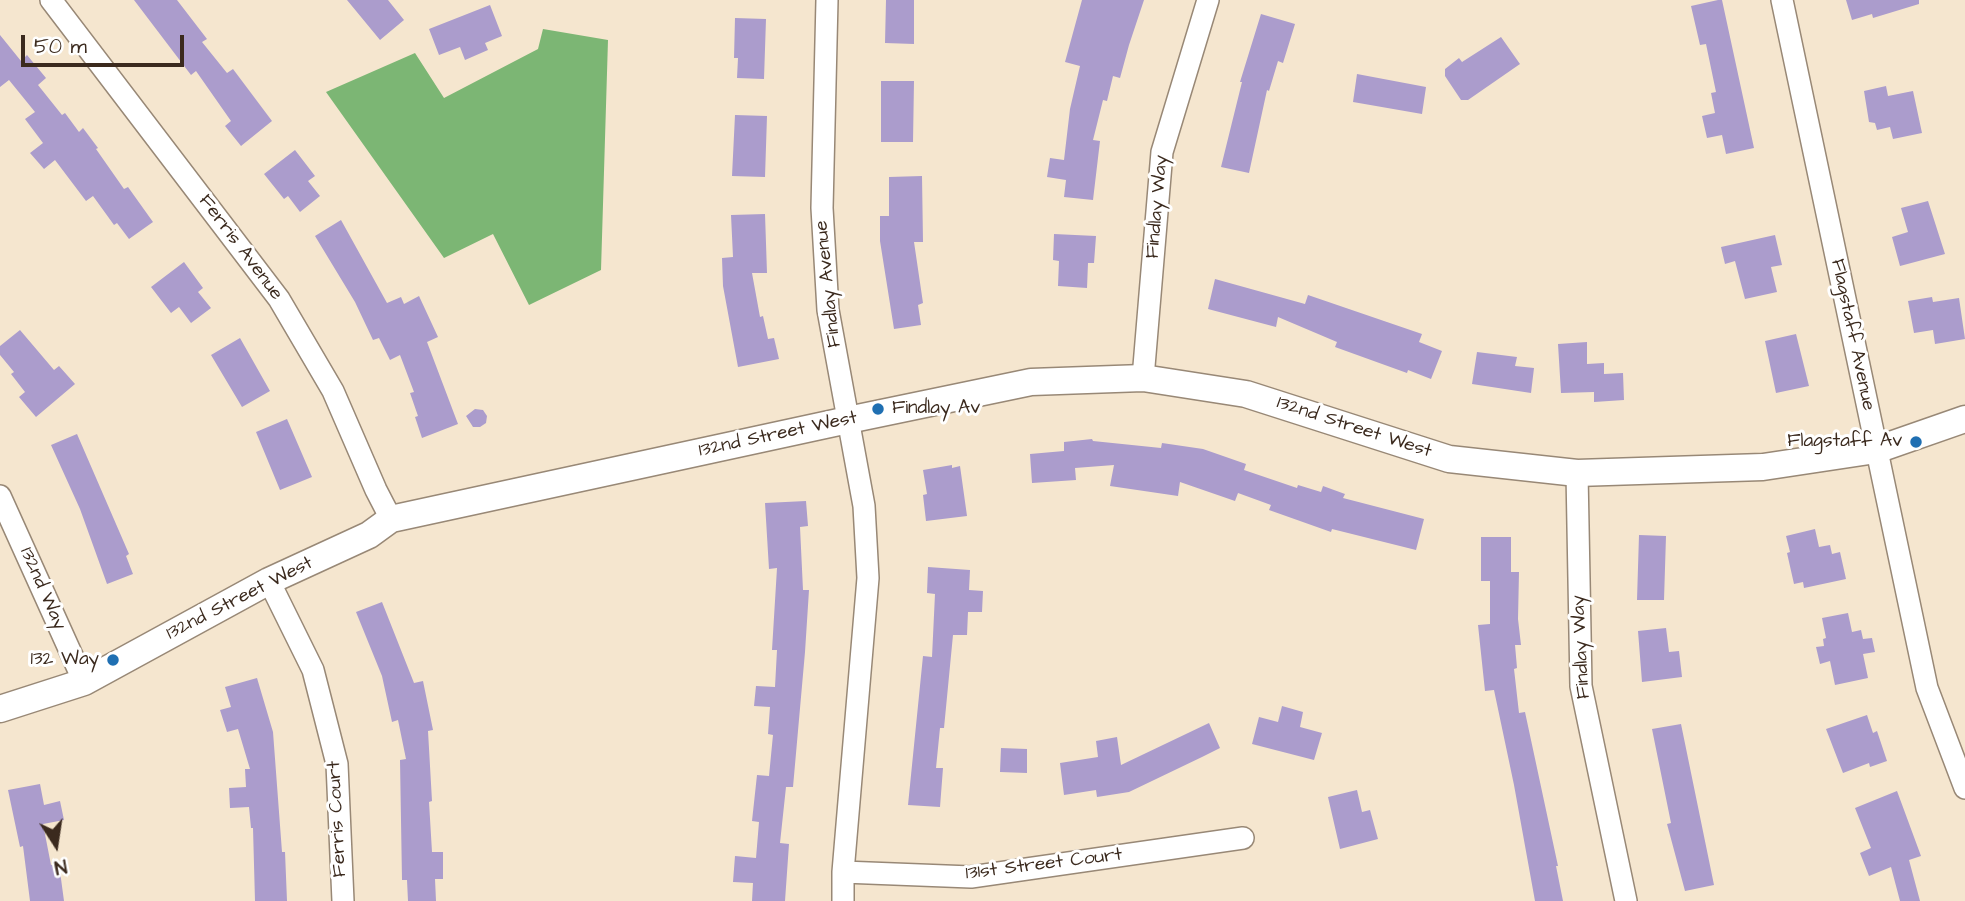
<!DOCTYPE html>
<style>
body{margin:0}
#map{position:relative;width:1965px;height:901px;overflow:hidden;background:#f5e6cf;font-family:"Architects Daughter",sans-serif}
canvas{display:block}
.north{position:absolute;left:21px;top:810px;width:70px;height:70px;-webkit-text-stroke:5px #fff;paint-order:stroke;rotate:168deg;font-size:19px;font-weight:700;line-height:28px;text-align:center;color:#3b2a1e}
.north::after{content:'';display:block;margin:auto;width:24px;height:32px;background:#3b2a1e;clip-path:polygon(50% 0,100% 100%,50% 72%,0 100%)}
.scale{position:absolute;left:21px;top:35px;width:163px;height:32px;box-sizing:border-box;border:4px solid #3b2a1e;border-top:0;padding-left:9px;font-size:21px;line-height:24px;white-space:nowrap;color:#3b2a1e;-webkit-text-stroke:5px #fff;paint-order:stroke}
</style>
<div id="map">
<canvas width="1965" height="901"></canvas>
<div class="north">N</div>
<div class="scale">50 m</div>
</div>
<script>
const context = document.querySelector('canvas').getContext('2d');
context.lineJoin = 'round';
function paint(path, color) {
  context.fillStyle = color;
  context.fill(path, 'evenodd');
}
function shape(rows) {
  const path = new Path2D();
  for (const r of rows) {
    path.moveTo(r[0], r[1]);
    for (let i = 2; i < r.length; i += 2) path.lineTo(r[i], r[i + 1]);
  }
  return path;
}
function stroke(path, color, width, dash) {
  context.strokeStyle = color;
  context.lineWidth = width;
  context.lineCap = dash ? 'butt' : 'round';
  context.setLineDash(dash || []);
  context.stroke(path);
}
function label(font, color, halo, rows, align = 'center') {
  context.font = font + ' "Architects Daughter",sans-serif';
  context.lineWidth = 6;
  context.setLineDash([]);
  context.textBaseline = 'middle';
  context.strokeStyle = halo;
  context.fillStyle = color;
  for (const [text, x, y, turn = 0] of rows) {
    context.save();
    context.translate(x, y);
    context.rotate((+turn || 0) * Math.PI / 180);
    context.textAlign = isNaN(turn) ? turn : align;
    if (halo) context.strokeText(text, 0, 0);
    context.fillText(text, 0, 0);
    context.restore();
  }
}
paint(shape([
 [543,29,608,40,601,270,529,305,493,234,444,258,326,92,415,53,444,98,538,49]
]), '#7cb674');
paint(shape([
 [134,0,177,0,207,39,202,42,227,73,233,69,272,121,241,146,225,126,231,121,196,71,191,75],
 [347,0,388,0,404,20,380,40],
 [886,0,914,0,914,44,885,43],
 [1082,0,1144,0,1129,45,1120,78,1113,76,1107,101,1103,100,1093,140,1100,141,1093,200,1064,197,1066,180,1047,177,1050,158,1064,160,1070,109,1080,66,1065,62],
 [1718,0,1722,0,1754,148,1726,154,1722,135,1707,138,1702,116,1715,113,1711,93,1716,92,1706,44,1700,45,1691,6],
 [1846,0,1919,0,1919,4,1873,18,1872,14,1852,20],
 [490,5,502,36,485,43,488,50,465,60,460,47,439,55,429,29],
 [1261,14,1295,24,1283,63,1278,61,1269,91,1267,90,1249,173,1221,167,1242,82,1240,82],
 [735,18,766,19,764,79,737,78,738,58,734,58],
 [0,35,21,61,27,55,46,78,38,85,62,115,65,113,79,132,83,128,98,148,96,149,124,189,128,187,153,222,129,239,117,223,114,225,93,196,86,201,55,160,44,169,30,153,43,143,25,119,35,112,9,80,0,87],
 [1501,37,1520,64,1468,100,1461,100,1445,76,1445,69,1459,58,1462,62],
 [1357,74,1426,87,1422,114,1353,102],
 [881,81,914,81,913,142,881,142],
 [1886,86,1888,96,1913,91,1922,133,1893,139,1890,127,1877,130,1875,123,1869,122,1864,91],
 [735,115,767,116,765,177,732,176],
 [295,150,315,176,308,181,320,196,300,212,288,196,284,199,264,174],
 [922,176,923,242,914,242,923,303,918,305,921,325,894,329,880,241,880,216,889,216,889,177],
 [1928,201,1945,254,1900,266,1892,237,1908,232,1901,208],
 [765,214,767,273,752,273,760,317,763,316,768,339,774,338,779,359,738,367,723,286,722,258,733,257,731,215],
 [341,220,387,303,401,297,404,304,419,296,438,337,427,342,458,424,422,438,415,417,418,416,410,393,414,392,400,355,390,360,379,338,373,340,355,302,315,236],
 [1054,234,1096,236,1094,263,1088,263,1087,288,1058,286,1059,261,1053,260],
 [1775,235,1782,265,1771,267,1777,292,1745,299,1735,261,1725,264,1721,247],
 [184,262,203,288,198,292,211,308,191,323,179,307,171,313,151,287],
 [1215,279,1305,304,1308,295,1422,334,1419,342,1442,351,1431,379,1408,370,1407,373,1335,347,1337,342,1278,317,1276,327,1208,309],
 [1932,297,1933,302,1959,298,1965,339,1935,344,1933,330,1914,333,1908,301],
 [20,330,54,370,59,366,75,384,36,417,19,397,25,392,11,374,14,372,0,355,0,346],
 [1796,334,1809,386,1776,393,1765,341],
 [240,338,270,391,242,407,211,355],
 [1587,342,1587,364,1604,363,1604,374,1623,373,1624,400,1594,402,1594,392,1561,393,1558,344],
 [1477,352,1517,357,1515,366,1534,368,1531,393,1472,384],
 [475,409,483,410,487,416,486,423,480,427,473,427,466,416],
 [287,419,312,477,280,490,256,432],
 [77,434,129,554,126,556,133,574,107,584,80,509,51,445],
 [1092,439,1093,441,1161,448,1162,443,1203,449,1246,464,1244,470,1297,488,1298,485,1321,492,1323,486,1345,494,1343,498,1424,519,1416,550,1332,529,1331,532,1269,510,1271,505,1238,493,1235,501,1180,482,1178,496,1110,486,1114,465,1075,468,1076,480,1032,483,1030,454,1064,451,1064,442],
 [952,465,952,468,960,466,967,516,926,521,923,495,927,494,923,470],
 [806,501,808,526,800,527,803,590,809,590,805,652,793,787,786,787,780,843,789,844,785,901,752,901,753,883,733,882,735,856,756,858,759,822,752,821,757,775,769,776,773,735,768,734,770,707,754,706,756,686,775,687,777,650,772,650,777,568,769,569,765,503],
 [1815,529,1819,547,1830,545,1832,554,1840,552,1846,579,1804,588,1803,582,1794,584,1787,553,1790,552,1786,536],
 [1639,535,1666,536,1664,600,1637,600],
 [1481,537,1511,537,1511,572,1519,572,1518,619,1521,645,1515,645,1517,668,1514,669,1519,713,1525,712,1558,866,1556,866,1563,901,1535,901,1514,785,1494,690,1485,691,1478,625,1490,624,1490,581,1481,581],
 [928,567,970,570,969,590,983,591,982,612,968,612,967,635,953,635,944,728,940,728,936,768,943,768,940,807,908,805,923,656,932,657,935,594,927,593],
 [382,602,414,683,423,681,433,730,428,731,432,801,429,802,432,852,443,852,443,879,435,879,436,901,408,901,407,880,402,880,400,760,406,759,398,720,392,722,382,676,356,612],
 [1848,613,1852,632,1861,630,1863,639,1872,638,1875,652,1863,654,1868,678,1835,685,1830,661,1820,664,1816,647,1824,646,1823,639,1826,638,1822,618],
 [1666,628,1669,652,1679,651,1682,677,1642,682,1638,631],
 [257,678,273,732,282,852,285,852,287,901,255,901,253,828,251,828,249,807,230,808,229,788,246,787,245,769,250,769,238,729,227,732,220,710,231,707,225,687],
 [1282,706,1303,712,1300,727,1322,733,1314,760,1252,744,1259,717,1278,722],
 [1867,715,1873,733,1877,731,1887,761,1870,767,1869,763,1843,773,1826,729],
 [1209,723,1220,748,1202,757,1129,792,1097,797,1096,790,1064,795,1060,763,1098,757,1096,741,1117,737,1121,765],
 [1681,724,1714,885,1685,891,1667,824,1671,823,1652,729],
 [1001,748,1027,749,1027,773,1000,772],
 [40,784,44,805,60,801,64,820,43,824,51,865,59,864,64,901,30,901,23,846,20,847,8,790],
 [1357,790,1362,812,1370,810,1378,839,1340,849,1328,797],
 [1897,791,1921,856,1909,860,1920,901,1900,901,1891,867,1869,876,1860,853,1871,848,1855,808]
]), '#ab9ccc');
const minor = shape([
 [51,0,279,299,333,391,376,490,391,519],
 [827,0,822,208,828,310,864,506,868,578,843,872,843,901],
 [1782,0,1927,688,1965,788],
 [1143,378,1162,152,1208,0],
 [1577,473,1581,686,1626,901],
 [0,496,84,682],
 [269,581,313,670,337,764,343,901],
 [843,872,971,877,1243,838]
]);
const tertiary = shape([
 [0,709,84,682,269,581,369,535,391,519,848,420,1031,382,1143,378,1246,394,1449,459,1577,473,1763,467,1876,450,1965,419]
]);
stroke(minor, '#988876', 24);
stroke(tertiary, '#988876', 29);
stroke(minor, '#fff', 21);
stroke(tertiary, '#fff', 26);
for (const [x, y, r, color] of [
 [878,409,7,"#1f6fb2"],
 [1916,442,7,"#1f6fb2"],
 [113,660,7,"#1f6fb2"]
]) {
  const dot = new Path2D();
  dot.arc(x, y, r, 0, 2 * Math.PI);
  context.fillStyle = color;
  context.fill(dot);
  stroke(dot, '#fff', 2.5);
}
label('19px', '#3b2a1e', '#fff', [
 ["Findlay Way",1158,207,-85],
 ["Ferris Avenue",240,248,53],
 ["Findlay Avenue",829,284,-96],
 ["Flagstaff Avenue",1852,335,78],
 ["132nd Street West",1354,428,18],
 ["132nd Street West",778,435,-12],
 ["132nd Way",42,589,66],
 ["132nd Street West",240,599,-27],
 ["Findlay Way",1582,647,-93],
 ["Ferris Court",338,819,-93],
 ["131st Street Court",1044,865,-7]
]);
label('19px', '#3b2a1e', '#fff', [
 ["Findlay Av",892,409,"left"],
 ["Flagstaff Av",1902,442],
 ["132 Way",99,660]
], 'right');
</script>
